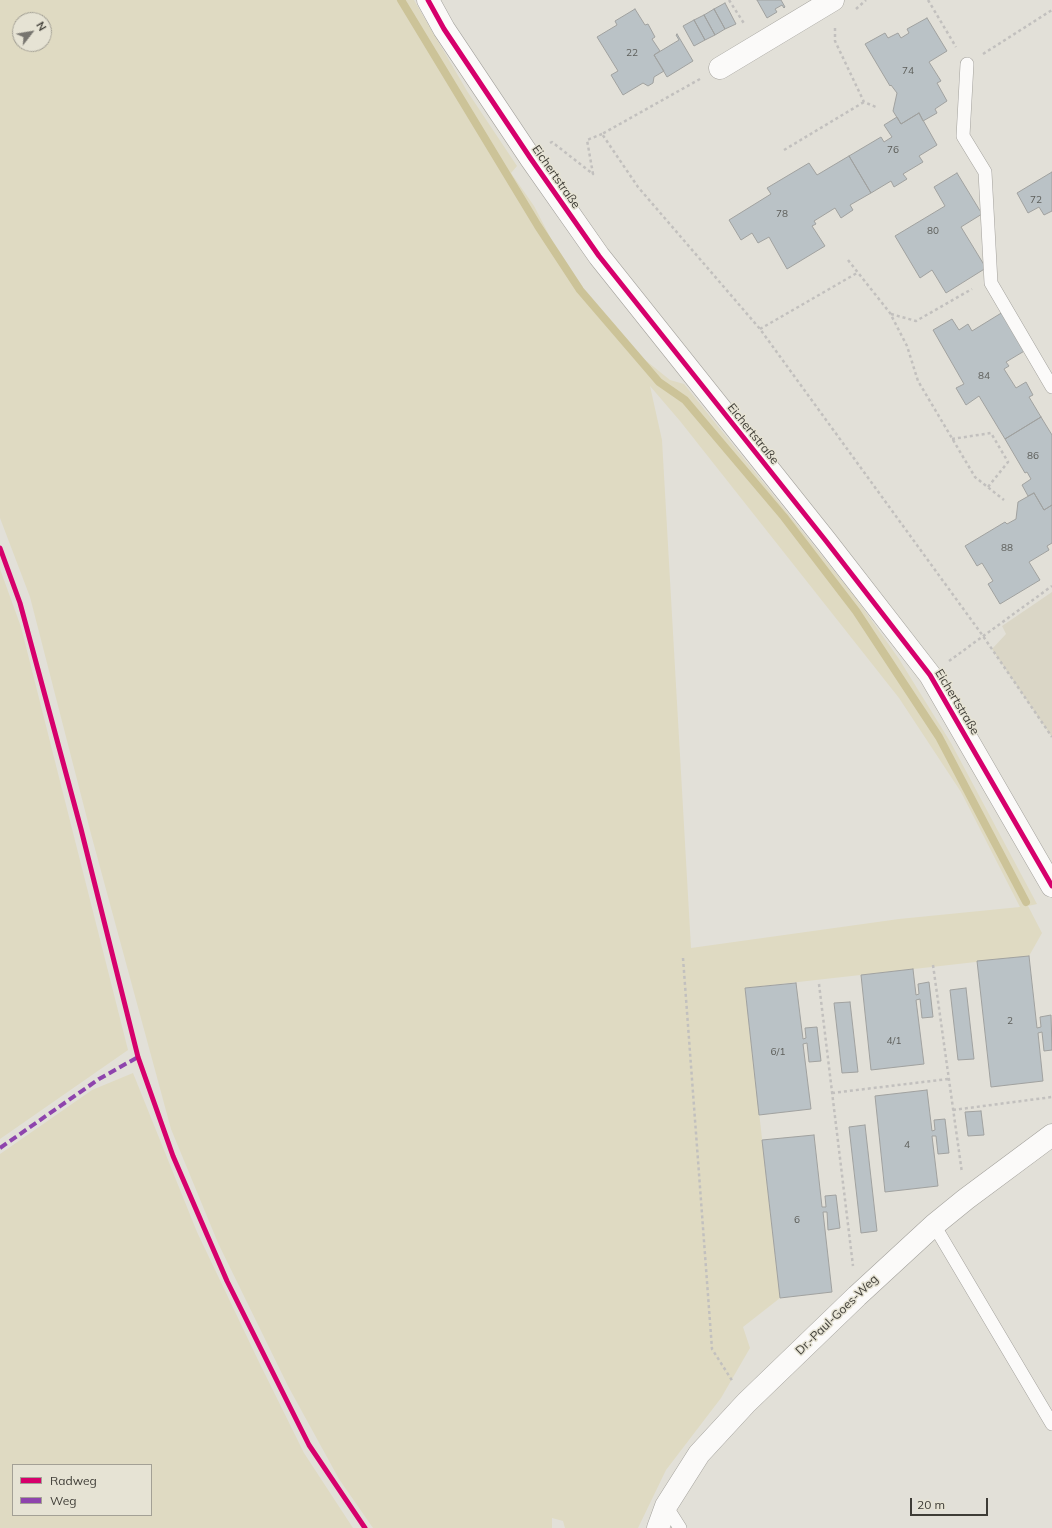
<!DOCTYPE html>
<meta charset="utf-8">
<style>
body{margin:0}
#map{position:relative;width:1052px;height:1528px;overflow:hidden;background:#e2e0d8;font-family:Mulish,sans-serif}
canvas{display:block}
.legend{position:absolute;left:12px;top:1464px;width:140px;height:52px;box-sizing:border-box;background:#e6e3d4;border:1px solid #a3a095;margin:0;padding:5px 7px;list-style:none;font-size:12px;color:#3e3c36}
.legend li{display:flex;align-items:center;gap:8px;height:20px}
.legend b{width:20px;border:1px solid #a3a095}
.north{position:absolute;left:12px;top:12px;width:40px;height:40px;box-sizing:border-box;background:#e6e3d4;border:1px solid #a3a095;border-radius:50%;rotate:59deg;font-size:11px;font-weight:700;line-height:16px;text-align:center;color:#3e3c36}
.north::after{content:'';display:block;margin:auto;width:14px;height:18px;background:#77756f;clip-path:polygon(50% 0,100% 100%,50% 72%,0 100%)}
.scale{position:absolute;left:910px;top:1498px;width:78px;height:18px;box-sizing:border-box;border:2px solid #3e3c36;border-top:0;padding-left:5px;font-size:12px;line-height:14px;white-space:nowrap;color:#3e3c36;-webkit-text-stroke:3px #e6e3d4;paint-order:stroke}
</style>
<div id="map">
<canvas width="1052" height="1528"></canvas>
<ul class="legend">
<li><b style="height:5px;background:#d6006c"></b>Radweg</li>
<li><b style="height:5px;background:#8e44ad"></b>Weg</li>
</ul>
<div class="north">N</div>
<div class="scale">20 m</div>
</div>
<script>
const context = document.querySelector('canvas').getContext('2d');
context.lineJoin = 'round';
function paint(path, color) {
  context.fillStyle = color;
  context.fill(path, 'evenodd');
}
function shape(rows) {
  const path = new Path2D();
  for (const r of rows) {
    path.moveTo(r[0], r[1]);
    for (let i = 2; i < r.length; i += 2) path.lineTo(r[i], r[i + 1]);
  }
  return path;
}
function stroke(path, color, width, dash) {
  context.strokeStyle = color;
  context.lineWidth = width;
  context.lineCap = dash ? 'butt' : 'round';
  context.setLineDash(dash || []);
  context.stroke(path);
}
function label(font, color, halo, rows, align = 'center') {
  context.font = font + ' Mulish,sans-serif';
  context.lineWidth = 3;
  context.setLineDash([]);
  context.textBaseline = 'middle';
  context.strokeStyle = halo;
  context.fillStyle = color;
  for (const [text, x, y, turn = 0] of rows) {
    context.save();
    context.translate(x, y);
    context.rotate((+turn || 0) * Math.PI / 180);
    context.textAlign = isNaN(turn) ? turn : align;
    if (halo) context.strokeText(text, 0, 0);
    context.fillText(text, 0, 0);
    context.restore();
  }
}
paint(shape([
 [1052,592,1052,737,992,649,1006,634,1002,626]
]), '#dad6c6');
paint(shape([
 [0,0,414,0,467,91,517,166,511,173,534,206,560,256,590,300,629,347,670,380,684,384,855,597,899,659,951,743,1037,904,1028,906,1042,933,1029,956,745,988,780,1298,743,1327,750,1348,721,1398,666,1470,638,1528,565,1528,563,1521,552,1518,552,1528,373,1528,339,1479,288,1386,218,1243,171,1129,91,834,30,597,0,518],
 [20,20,44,20,44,44,20,44],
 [650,386,680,421,899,698,961,792,1020,907,899,919,691,948,662,440],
 [0,569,21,627,128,1050,0,1139],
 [133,1073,197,1232,258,1360,304,1453,353,1528,0,1528,0,1154,92,1090],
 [13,1465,151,1465,151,1515,13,1515]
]), '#dfdac2');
stroke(shape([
 [401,0,538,226,580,290,659,382,685,400,784,517,856,611,939,737,1026,902]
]), '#ccc398', 8);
const building = shape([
 [757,0,781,0,785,7,784,8,782,5,775,9,777,12,767,18,757,0],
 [725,3,736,24,725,29,714,9,725,3],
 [635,9,645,25,648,24,655,37,652,39,660,51,654,55,664,71,654,77,653,83,648,86,643,83,623,95,611,75,618,71,597,37,617,25,615,21,635,9],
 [714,9,725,29,715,35,704,15,714,9],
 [704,15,715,35,705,40,694,20,704,15],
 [927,18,947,51,929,62,941,81,937,83,947,101,935,109,937,113,923,121,919,113,901,124,893,111,897,93,891,85,890,86,865,44,885,33,888,38,898,33,901,38,909,33,907,29,927,18],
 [694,20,705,40,694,46,683,26,694,20],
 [677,34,693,61,667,77,654,55,679,40,676,35,677,34],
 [919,113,937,145,919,156,923,162,903,174,907,179,894,187,891,181,871,193,849,156,881,137,884,142,892,137,884,125,897,117,901,124,919,113],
 [849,156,871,193,850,205,853,210,841,218,835,208,814,221,816,224,812,226,825,246,787,269,769,237,758,243,752,233,741,240,729,220,771,194,767,188,809,163,817,175,849,156],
 [1052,172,1052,211,1044,215,1039,207,1028,213,1017,193,1052,172],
 [957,173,982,214,961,227,986,268,946,293,932,270,920,278,895,236,945,206,934,187,957,173],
 [1003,312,1026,350,1006,362,1009,366,1004,369,1016,388,1026,382,1033,395,1029,397,1041,417,1005,439,979,396,966,405,956,388,964,384,933,330,952,319,959,330,968,324,972,331,1003,312],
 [1041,417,1052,435,1052,505,1044,510,1034,493,1028,496,1022,485,1031,479,1027,472,1025,473,1005,439,1041,417],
 [1034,493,1044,510,1052,505,1052,543,1047,546,1049,550,1029,562,1040,580,1000,604,988,584,993,581,982,563,977,566,965,546,1005,522,1007,524,1016,519,1018,502,1034,493],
 [1029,956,1037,1028,1041,1027,1040,1017,1051,1015,1052,1050,1044,1051,1042,1032,1038,1033,1043,1081,991,1087,977,961,1029,956],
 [913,969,916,995,919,994,918,984,929,982,933,1017,922,1018,920,999,916,1000,924,1064,871,1070,861,975,913,969],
 [796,983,803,1039,806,1038,805,1028,817,1027,821,1061,809,1062,807,1043,803,1044,811,1109,759,1115,745,988,796,983],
 [966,988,974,1059,958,1060,950,990,966,988],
 [850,1002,858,1072,842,1073,834,1003,850,1002],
 [927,1090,932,1131,935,1130,934,1120,945,1119,949,1153,938,1154,936,1136,932,1136,938,1186,885,1192,875,1096,927,1090],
 [981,1111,984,1135,968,1136,965,1112,981,1111],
 [865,1125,877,1231,861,1233,849,1127,865,1125],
 [814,1135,822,1207,826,1207,825,1196,836,1195,840,1228,828,1230,827,1212,823,1212,832,1292,780,1298,762,1140,814,1135]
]);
paint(building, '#bac2c6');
stroke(building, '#a0a19f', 1);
const service = shape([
 [967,64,963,136,985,172,991,283,1052,387],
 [934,1225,1052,1424],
 [666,1506,680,1528]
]);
const minor = shape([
 [720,68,833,0],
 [658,1528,666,1506,699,1454,746,1403,857,1296,934,1225,966,1199,1052,1135]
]);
const tertiary = shape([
 [428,0,444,29,531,159,599,256,826,541,930,675,1052,886]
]);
stroke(service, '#a3a19c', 14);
stroke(minor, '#a3a19c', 23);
stroke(tertiary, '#a3a19c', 23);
stroke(shape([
 [729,0,745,25],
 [928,0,956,47],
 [856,9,866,0],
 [835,28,835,41,864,102,876,107],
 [983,54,1052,10],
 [700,79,602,134,638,187,760,329,983,636,1052,737],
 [550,143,552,142,593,174,587,140,602,134],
 [784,150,864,102],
 [848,260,890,313,907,346,918,381,975,477,1004,500],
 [891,314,916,321,972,289],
 [760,329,857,273],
 [952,439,991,433,1008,462,988,487],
 [949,661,1052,586],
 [683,958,712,1349,733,1382],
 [933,965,962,1173],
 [819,984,853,1266],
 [832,1093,948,1079],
 [953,1110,1052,1097]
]), '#c2c0be', 2.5, [3, 3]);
stroke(service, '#fbfaf9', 13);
stroke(minor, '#fbfaf9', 22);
stroke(tertiary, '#fbfaf9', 22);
stroke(shape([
 [0,1148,99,1079,138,1057]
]), '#8e44ad', 4, [8, 4]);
stroke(shape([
 [428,0,444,29,531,159,599,256,826,541,930,675,1052,886],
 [0,548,20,603,81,829,138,1057,173,1156,227,1281,309,1445,365,1528]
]), '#d6006c', 5);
label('10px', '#5d5e5a', null, [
 ["22",632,53],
 ["74",908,71],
 ["76",893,150],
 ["72",1036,200],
 ["78",782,214],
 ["80",933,231],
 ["84",984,376],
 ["86",1033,456],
 ["88",1007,548],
 ["2",1010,1021],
 ["4/1",894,1041],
 ["6/1",778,1052],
 ["4",907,1145],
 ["6",797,1220]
]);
label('12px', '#3e3c36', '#e6e3d4', [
 ["Eichertstraße",556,177,55],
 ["Eichertstraße",753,434,51],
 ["Eichertstraße",957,702,59],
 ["Dr.-Paul-Goes-Weg",837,1315,-44]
]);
</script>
